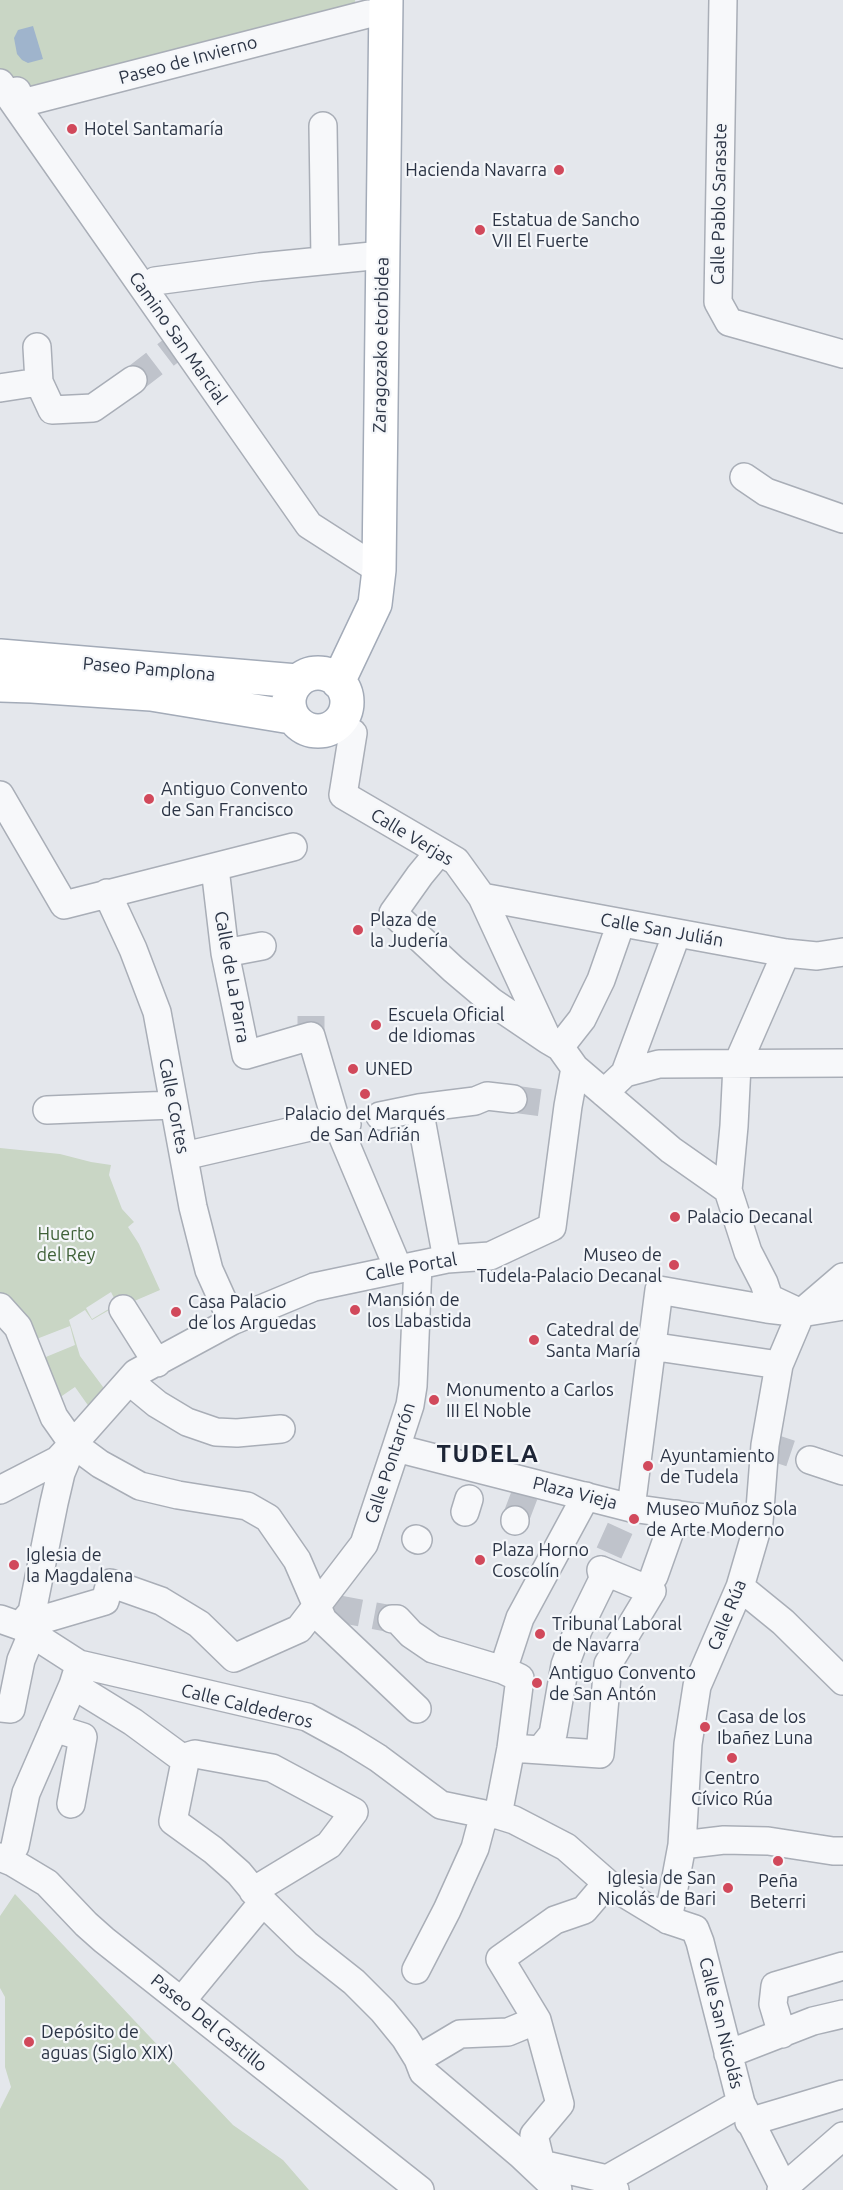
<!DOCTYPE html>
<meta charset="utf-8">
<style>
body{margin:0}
canvas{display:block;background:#e4e7ec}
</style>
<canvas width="843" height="2190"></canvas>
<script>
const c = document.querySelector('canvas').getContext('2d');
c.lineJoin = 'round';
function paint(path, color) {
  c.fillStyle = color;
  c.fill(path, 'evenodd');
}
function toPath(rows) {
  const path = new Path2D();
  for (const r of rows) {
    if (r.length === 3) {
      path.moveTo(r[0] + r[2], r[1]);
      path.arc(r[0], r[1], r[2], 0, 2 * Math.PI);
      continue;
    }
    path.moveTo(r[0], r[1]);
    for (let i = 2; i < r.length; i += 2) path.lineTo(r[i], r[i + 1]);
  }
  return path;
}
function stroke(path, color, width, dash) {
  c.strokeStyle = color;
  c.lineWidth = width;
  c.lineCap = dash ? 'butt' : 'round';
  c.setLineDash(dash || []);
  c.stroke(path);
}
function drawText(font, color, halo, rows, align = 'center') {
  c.font = font + ' Ubuntu,sans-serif';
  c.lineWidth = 4.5;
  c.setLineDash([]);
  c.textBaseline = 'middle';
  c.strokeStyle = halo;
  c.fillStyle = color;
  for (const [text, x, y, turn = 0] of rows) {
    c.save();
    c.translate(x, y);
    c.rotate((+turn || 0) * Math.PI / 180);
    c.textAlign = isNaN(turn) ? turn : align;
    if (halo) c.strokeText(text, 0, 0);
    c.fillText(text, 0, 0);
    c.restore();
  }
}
const green = toPath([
 [0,0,355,0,356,6,15,108,0,71],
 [0,1148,60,1154,91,1162,111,1165,109,1175,122,1209,134,1222,128,1227,139,1244,160,1290,125,1305,123,1302,92,1320,85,1310,69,1320,80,1356,109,1395,92,1411,75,1387,56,1400,0,1295],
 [111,1292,117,1304,92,1319,86,1308],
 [70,1326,75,1345,41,1359,34,1340],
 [15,1894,233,2125,283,2160,309,2190,0,2190,0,2109,11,2087,5,2067,5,1997,0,1988,0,1916]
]);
const water = toPath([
 [33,26,43,59,28,63,22,60,17,54,14,38,18,30]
]);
const minorTunnel = toPath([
 [133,380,172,350],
 [311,1016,311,1036],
 [513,1099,550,1104],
 [765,1445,810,1460],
 [515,1520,528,1486],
 [609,1553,628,1511],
 [334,1608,392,1619]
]);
const minor = toPath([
 [723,0,718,302,729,322,843,354],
 [0,83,309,525,379,570],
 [17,91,22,103,368,14],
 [323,126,325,260],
 [155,281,260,267,382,255],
 [37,347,39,382],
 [0,388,39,382,52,410,93,408,133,380],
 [744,477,766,492,843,519],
 [337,725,353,733,343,795,456,861,482,897,548,1040,560,1047,575,1068,671,1150,728,1190,748,1252,764,1283,769,1298,801,1313],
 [0,795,64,905,293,847],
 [439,852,420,875,393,913,453,969,492,1002,548,1040],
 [215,868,225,953,246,1055,311,1036,336,1121,398,1268],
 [107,893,133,949,157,1012,193,1207,209,1270,232,1321],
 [482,897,786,953,817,956,843,952],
 [225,953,262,946],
 [560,1047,582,1019,601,980,621,923],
 [625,1073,677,933],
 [604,1093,625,1073,659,1064,843,1063],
 [419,1108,447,1259],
 [47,1110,173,1105],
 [380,1116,419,1108,475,1101,487,1096,513,1099],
 [184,1156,336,1121,347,1124],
 [728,1190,734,1126,737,1065,786,953],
 [0,1307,18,1327,54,1417,73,1444,100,1464,140,1486,178,1495,247,1506,268,1518,297,1560,323,1620,417,1709],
 [123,1309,157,1363],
 [650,1346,779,1365],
 [129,1381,157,1404,187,1422,216,1432,237,1433,281,1429],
 [396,1448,631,1508,695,1517,759,1522],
 [810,1460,843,1471],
 [0,1490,58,1460,72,1445],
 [631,1508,659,1290,767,1309,801,1313,843,1306],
 [465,1512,469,1499],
 [515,1521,515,1520],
 [416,1539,418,1540],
 [654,1576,676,1514],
 [740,1587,783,1622,843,1681],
 [0,1619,20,1626,79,1664,307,1717,349,1740,378,1758,441,1805,484,1814,498,1815,514,1820,566,1847,607,1883,668,1920,695,1929,700,1942,741,2103,785,2190],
 [392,1619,397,1619,411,1634,433,1649,503,1670],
 [20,1626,32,1612,54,1503,61,1473,73,1444,136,1373,232,1321,314,1287,447,1259,490,1256,552,1227,568,1106,575,1068],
 [20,1626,105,1601,110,1583,161,1601,199,1624,234,1658,299,1629,364,1544,396,1448,410,1405,413,1386,418,1265],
 [73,1685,133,1722,182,1758,195,1754,272,1768,354,1812,329,1845,253,1891],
 [1,1708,11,1709,21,1660,32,1634],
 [54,1728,83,1737,71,1804],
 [511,1748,600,1754,608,1664,652,1591,601,1570],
 [541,1749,553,1734,565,1665,578,1630,603,1579,601,1570],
 [186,1757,173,1821,213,1850,239,1873,263,1902,306,1944,354,1982,383,2011,405,2038,418,2059,423,2072,521,2155,558,2190],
 [498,1815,511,1748,520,1678,503,1670,520,1618,586,1496],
 [682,1845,724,1840,768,1841,833,1851,843,1851],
 [15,1846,26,1793,73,1685,78,1669],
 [0,1857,12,1862,47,1883,86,1924,104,1940,420,2190],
 [607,1883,584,1910,555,1920,500,1959,537,2020,560,2104,534,2135,541,2164,607,2179,615,2190],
 [668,1920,682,1845,688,1744,697,1686,740,1587,759,1522,765,1445,779,1365,801,1313,843,1277],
 [416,1970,447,1910,475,1848,484,1814],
 [188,1993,263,1902],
 [782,2034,773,2004,775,1986,843,1966],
 [728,2054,813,2021,843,2014],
 [418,2059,460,2034,508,2032,537,2020],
 [749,2122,843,2094],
 [607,2179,741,2103],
 [781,2190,843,2136]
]);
const major = toPath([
 [0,656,297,681],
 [318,702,29],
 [338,682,375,604,379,570,386,0],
 [0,685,32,686,151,694,291,717]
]);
const markers = [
 [72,129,6,"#d1495b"],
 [559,170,6,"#d1495b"],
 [480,230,6,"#d1495b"],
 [149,799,6,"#d1495b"],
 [358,930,6,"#d1495b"],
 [376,1025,6,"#d1495b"],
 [353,1069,6,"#d1495b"],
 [365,1094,6,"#d1495b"],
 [675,1217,6,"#d1495b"],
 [674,1265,6,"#d1495b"],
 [355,1310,6,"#d1495b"],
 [176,1312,6,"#d1495b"],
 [534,1340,6,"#d1495b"],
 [434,1400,6,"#d1495b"],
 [648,1466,6,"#d1495b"],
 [634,1519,6,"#d1495b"],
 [480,1560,6,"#d1495b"],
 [14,1565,6,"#d1495b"],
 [540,1634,6,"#d1495b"],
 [537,1683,6,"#d1495b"],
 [705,1727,6,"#d1495b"],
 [732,1758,6,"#d1495b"],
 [778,1861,6,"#d1495b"],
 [728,1888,6,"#d1495b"],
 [29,2042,6,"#d1495b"]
];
const streetNames = [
 ["Paseo de Invierno",188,60,-15],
 ["Calle Pablo Sarasate",719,204,-89],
 ["Camino San Marcial",178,338,55],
 ["Zaragozako etorbidea",381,345,-89],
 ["Paseo Pamplona",149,669,5],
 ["Calle Verjas",412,837,31],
 ["Calle San Julián",662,930,10],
 ["Calle de La Parra",232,977,80],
 ["Calle Cortes",174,1106,79],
 ["Calle Portal",411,1267,-10],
 ["Calle Pontarrón",390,1463,-72],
 ["Plaza Vieja",575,1493,14],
 ["Calle Rúa",727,1615,-68],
 ["Calle Caldederos",247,1706,14],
 ["Paseo Del Castillo",209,2023,39],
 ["Calle San Nicolás",721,2023,76]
];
const poiNames = [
 ["Hotel Santamaría",84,129],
 ["Hacienda Navarra",547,170,"right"],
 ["Estatua de Sancho",492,220],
 ["VII El Fuerte",492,241],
 ["Antiguo Convento",161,789],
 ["de San Francisco",161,810],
 ["Plaza de",370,920],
 ["la Judería",370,941],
 ["Escuela Oficial",388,1015],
 ["de Idiomas",388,1036],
 ["UNED",365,1069],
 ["Palacio del Marqués",365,1114,"center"],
 ["de San Adrián",365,1135,"center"],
 ["Palacio Decanal",687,1217],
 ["Museo de",662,1255,"right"],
 ["Tudela-Palacio Decanal",662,1276,"right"],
 ["Mansión de",367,1300],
 ["los Labastida",367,1321],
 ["Casa Palacio",188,1302],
 ["de los Arguedas",188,1323],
 ["Catedral de",546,1330],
 ["Santa María",546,1351],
 ["Monumento a Carlos",446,1390],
 ["III El Noble",446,1411],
 ["Ayuntamiento",660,1456],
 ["de Tudela",660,1477],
 ["Museo Muñoz Sola",646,1509],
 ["de Arte Moderno",646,1530],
 ["Plaza Horno",492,1550],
 ["Coscolín",492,1571],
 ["Iglesia de",26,1555],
 ["la Magdalena",26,1576],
 ["Tribunal Laboral",552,1624],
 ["de Navarra",552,1645],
 ["Antiguo Convento",549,1673],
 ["de San Antón",549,1694],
 ["Casa de los",717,1717],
 ["Ibañez Luna",717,1738],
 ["Centro",732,1778,"center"],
 ["Cívico Rúa",732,1799,"center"],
 ["Iglesia de San",716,1878,"right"],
 ["Nicolás de Bari",716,1899,"right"],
 ["Peña",778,1881,"center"],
 ["Beterri",778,1902,"center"],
 ["Depósito de",41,2032],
 ["aguas (Siglo XIX)",41,2053]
];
const parkNames = [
 ["Huerto",66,1234],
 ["del Rey",66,1255]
];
const districtNames = [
 ["TUDELA",488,1454]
];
paint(green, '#c9d6c5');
paint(water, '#9fb4cc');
stroke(minorTunnel, '#bfc3cb', 27, [27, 14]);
stroke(minor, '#a9aeb7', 30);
stroke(major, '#a3abb8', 36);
stroke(minor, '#f7f8fa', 27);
stroke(major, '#fff', 33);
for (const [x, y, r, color] of markers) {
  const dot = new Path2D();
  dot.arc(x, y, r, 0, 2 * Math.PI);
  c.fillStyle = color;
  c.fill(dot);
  stroke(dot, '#f4f6f9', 2);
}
drawText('18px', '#2b3445', '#f4f6f9', streetNames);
drawText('18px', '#2b3445', '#f4f6f9', poiNames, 'left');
drawText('18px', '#3f6138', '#f4f6f9', parkNames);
c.letterSpacing = '1.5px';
drawText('bold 24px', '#1d2536', '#f4f6f9', districtNames);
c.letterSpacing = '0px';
</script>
